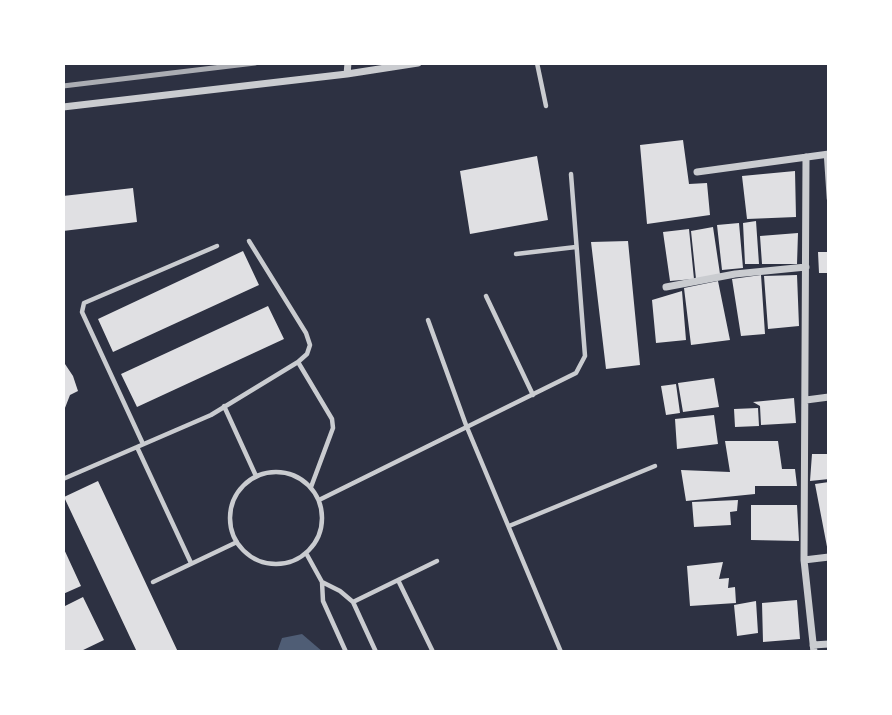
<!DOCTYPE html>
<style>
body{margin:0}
#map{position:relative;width:892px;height:715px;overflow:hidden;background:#2d3142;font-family:Inter,sans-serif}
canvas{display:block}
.frame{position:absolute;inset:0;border:65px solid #fff;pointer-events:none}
</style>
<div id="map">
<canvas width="892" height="715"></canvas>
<div class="frame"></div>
</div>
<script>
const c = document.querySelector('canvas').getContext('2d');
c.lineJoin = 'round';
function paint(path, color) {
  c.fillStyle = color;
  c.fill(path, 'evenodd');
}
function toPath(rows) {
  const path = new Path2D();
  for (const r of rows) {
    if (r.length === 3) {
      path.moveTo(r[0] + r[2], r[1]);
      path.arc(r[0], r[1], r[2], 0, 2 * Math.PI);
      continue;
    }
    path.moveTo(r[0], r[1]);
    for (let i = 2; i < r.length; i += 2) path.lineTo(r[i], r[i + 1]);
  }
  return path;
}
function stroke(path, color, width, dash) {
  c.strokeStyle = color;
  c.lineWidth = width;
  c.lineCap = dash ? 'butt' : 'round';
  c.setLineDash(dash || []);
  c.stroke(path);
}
const water = toPath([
 [302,634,323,652,277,652,282,638]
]);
const building = toPath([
 [683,140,689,184,707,183,710,215,647,224,640,145],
 [537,156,548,220,470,234,460,171],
 [795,171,796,217,747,219,742,176],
 [133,188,137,222,63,231,63,196],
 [756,221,759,264,745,264,743,223],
 [739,223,743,268,722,270,717,225],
 [713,227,720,274,696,279,691,231],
 [689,229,694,279,670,281,663,232],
 [798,233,797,264,762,264,760,236],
 [628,241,640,365,606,369,591,242],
 [243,251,259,285,113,352,98,319],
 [818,252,829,252,829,273,819,273],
 [761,275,765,334,741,336,732,279],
 [797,275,799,326,768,329,764,276],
 [718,281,730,340,691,345,684,288],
 [682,291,686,340,656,343,652,300],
 [268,306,284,339,137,407,121,374],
 [63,361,73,376,78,391,70,395,63,413],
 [714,378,719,407,683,412,678,383],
 [676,384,680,413,666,415,661,386],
 [794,398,796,423,761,425,760,406,753,402],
 [758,408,759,426,735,427,734,409],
 [714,415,718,444,677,449,675,419],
 [725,441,778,441,782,469,795,469,797,486,755,486,755,494,686,501,681,470,730,472],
 [812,454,829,454,829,479,810,481],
 [98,481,178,652,137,652,64,497],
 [829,482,829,552,828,552,815,484],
 [738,500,737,511,730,512,731,525,694,527,692,502],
 [751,505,797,505,799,541,751,540],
 [63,547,81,586,63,594],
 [723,562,719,579,729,578,728,588,735,587,736,603,690,606,687,566],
 [83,597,104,640,79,652,63,652,63,607],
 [797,600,800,639,763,642,762,603],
 [756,601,758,633,737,636,734,605]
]);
const service = toPath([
 [537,63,546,106],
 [826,154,829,199],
 [516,254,576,247],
 [486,296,533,395],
 [428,320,466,425,561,652],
 [298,362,332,419,333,428,311,487],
 [224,406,256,476],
 [143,444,82,312,84,303,217,246],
 [137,447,191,563],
 [276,518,46],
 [63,479,211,415,298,362,307,354,310,345,306,333,249,241],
 [319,500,576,373,585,356,571,174],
 [509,526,655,466],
 [306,553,322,582,323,601,346,652],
 [398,580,433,652],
 [153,582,237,542],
 [322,582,340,591,353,602,376,652],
 [353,602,437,561]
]);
const minor = toPath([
 [347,74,348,63],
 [63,107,347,74,418,63],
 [806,157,804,560,814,652],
 [697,172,829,154],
 [666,287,735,274,806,267],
 [806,400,829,397],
 [804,560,829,557],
 [813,645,829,644]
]);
const rail = toPath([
 [63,86,255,63]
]);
paint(water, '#4f5d75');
paint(building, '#e0e0e3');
stroke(service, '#caccd0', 4.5);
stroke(minor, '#caccd0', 7);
stroke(rail, '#abadb3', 5);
</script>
